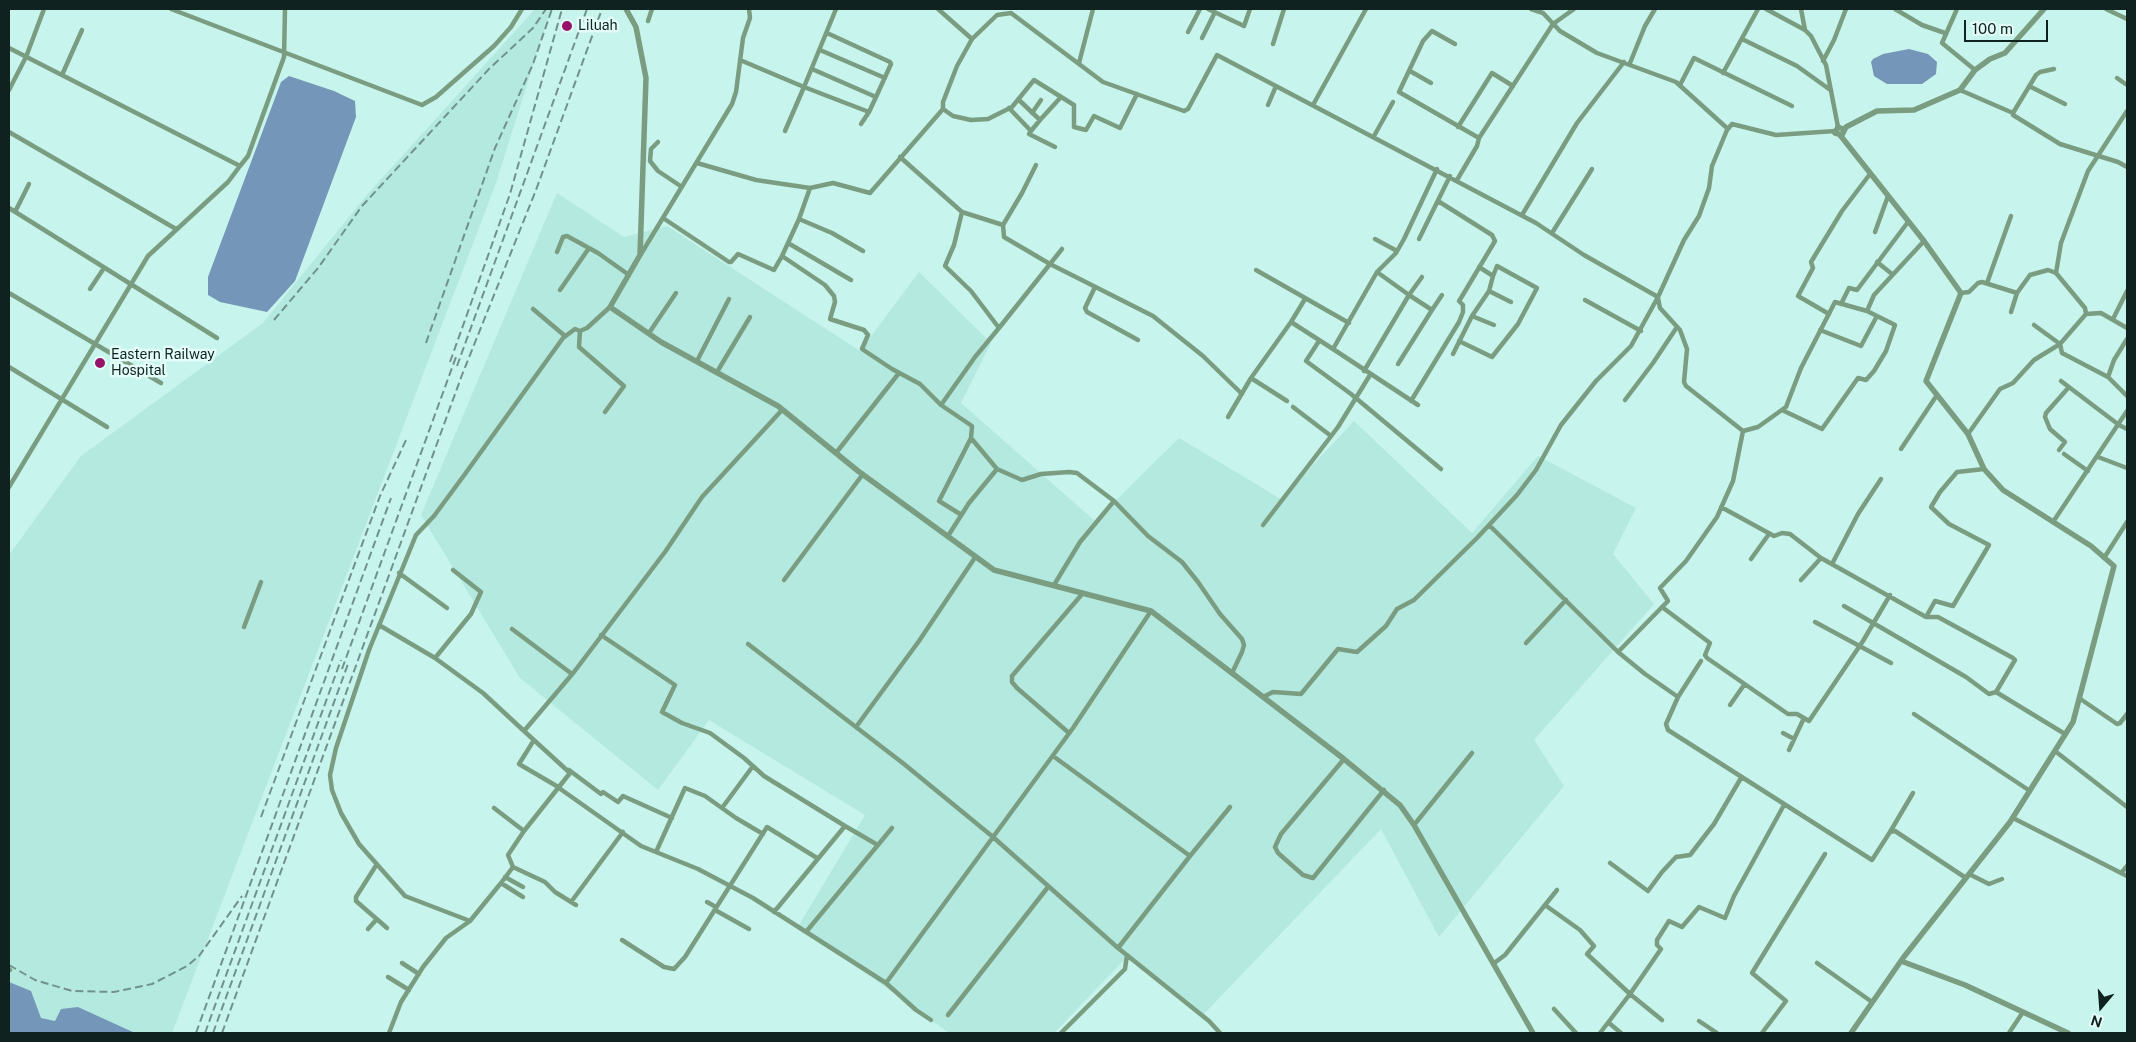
<!DOCTYPE html>
<style>
body{margin:0}
#map{position:relative;width:2136px;height:1042px;overflow:hidden;background:#c7f4ec;font-family:"Public Sans",sans-serif}
canvas{display:block}
.frame{position:absolute;inset:0;border:10px solid #10221f;pointer-events:none}
.north{position:absolute;left:2076px;top:982px;width:50px;height:50px;-webkit-text-stroke:4px #e3fdf8;paint-order:stroke;rotate:198deg;font-size:14px;font-weight:700;line-height:20px;text-align:center;color:#10221f}
.north::after{content:'';display:block;margin:auto;width:18px;height:22px;background:#10221f;clip-path:polygon(50% 0,100% 100%,50% 72%,0 100%)}
.scale{position:absolute;left:1964px;top:20px;width:84px;height:22px;box-sizing:border-box;border:2px solid #10221f;border-top:0;padding-left:6px;font-size:15px;line-height:18px;white-space:nowrap;color:#10221f;-webkit-text-stroke:4px #e3fdf8;paint-order:stroke}
</style>
<div id="map">
<canvas width="2136" height="1042"></canvas>
<div class="frame"></div>
<div class="north">N</div>
<div class="scale">100 m</div>
</div>
<script>
const c = document.querySelector('canvas').getContext('2d');
c.lineJoin = 'round';
function paint(path, color) {
  c.fillStyle = color;
  c.fill(path, 'evenodd');
}
function toPath(rows) {
  const path = new Path2D();
  for (const r of rows) {
    path.moveTo(r[0], r[1]);
    for (let i = 2; i < r.length; i += 2) path.lineTo(r[i], r[i + 1]);
  }
  return path;
}
function stroke(path, color, width, dash) {
  c.strokeStyle = color;
  c.lineWidth = width;
  c.lineCap = dash ? 'butt' : 'round';
  c.setLineDash(dash || []);
  c.stroke(path);
}
function drawText(font, color, halo, rows, align = 'center') {
  c.font = font + ' "Public Sans",sans-serif';
  c.lineWidth = 5;
  c.setLineDash([]);
  c.textBaseline = 'middle';
  c.strokeStyle = halo;
  c.fillStyle = color;
  for (const [text, x, y, turn = 0] of rows) {
    c.save();
    c.translate(x, y);
    c.rotate((+turn || 0) * Math.PI / 180);
    c.textAlign = isNaN(turn) ? turn : align;
    if (halo) c.strokeText(text, 0, 0);
    c.fillText(text, 0, 0);
    c.restore();
  }
}
const built = toPath([
 [535,9,551,9,496,183,172,1033,9,1033,9,555,81,456,263,323,366,196],
 [557,193,624,237,667,226,860,351,919,272,991,343,961,403,1095,521,1179,438,1281,499,1354,421,1472,533,1538,456,1636,508,1613,554,1654,604,1534,740,1564,786,1439,937,1381,829,1201,1017,1128,956,1054,1033,949,1033,799,925,865,815,709,720,658,790,520,678,421,515]
]);
const water = toPath([
 [1909,49,1928,54,1937,62,1936,74,1922,84,1887,84,1874,76,1871,62,1873,59,1883,54],
 [289,76,334,91,355,101,356,117,295,281,267,312,220,302,208,295,208,277,281,82],
 [9,982,31,991,41,1018,55,1021,61,1009,78,1007,135,1033,9,1033]
]);
const minor = toPath([
 [171,9,422,105,436,97,494,46,511,27,522,9],
 [938,9,972,39,997,15,1011,13,1103,82,1184,111,1188,109,1217,55,1536,223,1584,255,1658,297,1684,240,1699,216,1709,188,1712,166,1727,130,1732,124,1776,135,1835,131],
 [1208,9,1244,26,1250,9],
 [1531,9,1543,13,1560,31,1597,53,1676,82,1728,129],
 [1766,9,1805,30],
 [1801,9,1805,30,1811,36,1826,65,1838,127],
 [1895,9,1922,25,1945,33],
 [1957,9,1942,43,1975,70],
 [2106,9,2127,19],
 [648,21,652,9],
 [1188,32,1200,9],
 [1202,38,1215,12],
 [972,39,957,66,943,102,943,109,953,116,971,120,988,119,1012,107,1034,80,1074,105,1074,127,1086,130,1094,116,1120,128,1137,94],
 [1742,39,1797,66,1829,89],
 [1273,44,1284,9],
 [1455,44,1432,31,1423,41,1399,92,1479,138],
 [9,48,240,166,248,156,284,57,285,9],
 [820,50,885,78],
 [740,60,804,87,836,9],
 [1823,61,1834,40,1846,9],
 [1079,63,1093,9],
 [1630,63,1645,26,1655,9],
 [812,69,876,97,891,64,890,62,827,33],
 [1410,71,1431,83],
 [1723,73,1758,9],
 [62,75,82,30],
 [2117,78,2127,85],
 [1680,85,1694,58,1792,106],
 [2031,87,2065,104],
 [9,90,26,57,44,9],
 [1960,90,2013,113,2013,115,2060,144,2118,162,2127,167],
 [1019,100,1040,120,1061,97],
 [1268,105,1276,86],
 [1313,105,1366,9],
 [1009,108,1031,131,1040,120],
 [2127,111,2088,171,2061,243,2056,273,2085,308,2086,314,2060,344,2062,353,2108,377,2127,396],
 [869,112,876,97],
 [1032,113,1041,100],
 [2013,113,2036,75,2040,72,2054,69],
 [1458,127,1492,73,1513,86],
 [785,131,804,87,869,112,861,124],
 [1031,131,1029,134,1055,147],
 [9,132,176,229],
 [1374,136,1393,102],
 [658,142,651,149,650,161,658,171,682,187],
 [900,157,962,212,954,245,945,266,971,291,999,328,975,357,941,405],
 [697,163,756,180,810,188,833,183,870,193,943,109],
 [1036,165,1022,193,1003,225,1004,237,1050,264,1153,316,1203,356,1242,394],
 [1457,180,1477,146,1479,138,1553,24,1574,9],
 [810,188,799,219,782,256,825,285,834,296,835,302,830,319,864,330,868,335,862,349,892,369,920,384,941,405,972,426,971,438,997,469,969,503,948,536],
 [9,208,217,338],
 [15,212,29,184],
 [962,212,1003,225],
 [1522,215,1577,123,1624,62],
 [663,218,729,262,731,262,738,254,774,270,782,256],
 [799,219,832,233,863,251],
 [1875,232,1888,196],
 [1552,233,1592,169],
 [1375,239,1397,251],
 [1419,239,1450,176],
 [788,243,851,280],
 [557,252,563,237,567,236,598,253,629,275],
 [641,254,732,104,736,92,743,38,750,18,749,9],
 [1877,262,1892,274],
 [1256,270,1349,323],
 [1987,283,2011,216],
 [1095,287,1085,308,1087,312,1138,340],
 [90,289,104,268],
 [560,290,589,248],
 [1489,291,1511,302],
 [9,293,161,383],
 [1961,293,1969,292,1978,283,1982,282,2017,293,2030,275,2048,270,2056,273],
 [1658,298,1660,308,1680,330,1687,349,1684,382,1686,386,1743,431],
 [1585,300,1641,331],
 [1841,304,1849,288,1857,290,1908,222],
 [533,309,565,336],
 [1432,310,1442,295],
 [1867,311,1874,295,1924,241],
 [2011,312,2017,293],
 [1829,314,1798,296,1813,268,1811,262,1842,211,1870,174],
 [2086,314,2101,313,2127,328],
 [1472,316,1494,325],
 [2113,319,2127,291],
 [1291,322,1305,299],
 [999,328,1062,249],
 [1820,330,1861,346,1877,316],
 [580,331,579,347,624,386,605,412],
 [649,333,676,293],
 [1319,341,1306,361,1351,394,1441,469],
 [1459,341,1492,357,1518,324,1537,288,1497,266,1493,276],
 [1453,354,1472,316,1489,291,1493,276,1479,267],
 [697,361,729,299],
 [1398,364,1432,310,1409,295,1422,277],
 [9,367,107,427],
 [1364,371,1409,295,1377,272],
 [717,372,750,317],
 [2108,377,2114,360,2127,339],
 [1251,378,1287,401],
 [2061,381,2119,425,2127,429],
 [1625,400,1653,363,1677,327],
 [1411,401,1459,322,1463,312,1463,305,1459,301,1461,298,1495,241,1492,235,1438,201],
 [1418,405,1333,349,1377,272,1396,253,1404,239,1437,169],
 [1293,407,1331,436],
 [1228,417,1251,378,1291,322,1333,349],
 [1743,431,1758,427,1786,407,1801,368,1835,302,1867,311,1895,325,1886,351,1874,371,1866,380,1858,378,1822,429,1782,410],
 [1968,434,2000,389,2013,383,2034,360,2060,344,2034,325],
 [1901,449,1937,395],
 [2059,450,2065,442,2050,429,2045,417,2046,413,2069,387],
 [836,453,899,373],
 [2064,454,2088,471],
 [2098,457,2127,468],
 [997,469,1022,480,1041,474,1069,472,1077,473,1114,501,1148,536,1182,562,1198,582,1220,614,1242,639,1244,645,1242,652,1232,673],
 [9,487,148,256,228,182,240,166],
 [1721,507,1774,536,1782,533,1790,534,1821,558,1926,617,1938,617,2013,658,2015,660,1996,692,2065,734],
 [960,514,939,501,971,438],
 [2053,522,2127,411],
 [1263,525,1338,427,1370,375],
 [1489,525,1618,652,1645,674,1678,697,1666,724,1668,730,1872,860,1890,832,1895,831,1966,878],
 [2104,558,2127,522],
 [1751,559,1769,534],
 [1832,564,1858,514,1881,479],
 [399,573,447,608],
 [784,580,863,474],
 [1801,580,1821,558],
 [1054,585,1080,542,1114,501],
 [1844,606,1966,677,1989,694,1996,692],
 [1662,607,1710,643,1705,655,1707,658,1788,714,1797,714,1809,721,1863,641,1890,595],
 [1926,617,1935,601,1953,606,1989,545,1949,524,1931,507,1940,492,1957,472,1984,469],
 [1815,622,1891,663],
 [379,625,435,658,483,693,524,731],
 [244,627,261,582],
 [512,629,572,674],
 [601,635,675,685,662,712,682,723,710,733,744,758,764,776,845,826,774,912],
 [1526,643,1566,600],
 [748,644,904,764,993,837,1118,948,1190,856,1053,756],
 [1618,652,1668,601,1660,588,1686,561,1717,517,1733,481,1743,431],
 [435,658,471,614,481,592,453,570],
 [1263,697,1273,692,1301,694,1338,649,1357,652,1386,626,1397,609,1414,600,1477,538,1517,495,1536,470,1561,425,1596,381,1631,346,1658,297],
 [1678,697,1701,661],
 [2079,698,2117,724,2120,723,2127,714],
 [1730,705,1744,685],
 [1914,714,2030,791],
 [856,727,919,641,976,556],
 [1069,733,1017,688,1012,682,1012,676,1083,593],
 [1783,733,1794,739],
 [534,740,519,764,560,788],
 [1789,750,1804,718],
 [2055,751,2127,807],
 [1344,759,1281,834,1275,847,1278,853,1303,875,1313,878,1384,790],
 [569,770,601,794,603,792,618,802,623,796,672,818],
 [559,788,641,846,698,869,753,898,886,983,1073,728,1151,611],
 [494,808,524,831],
 [722,808,753,766],
 [2013,818,2127,876],
 [1414,825,1472,753],
 [845,826,876,844],
 [1890,832,1913,793],
 [656,852,685,788,705,796,736,818,763,834],
 [1190,856,1230,807],
 [1610,863,1648,891,1662,872,1676,857,1690,855,1714,824,1741,778],
 [377,864,356,897,356,901,387,928],
 [513,867,545,882,555,892,576,905],
 [2122,872,2127,866],
 [1969,874,1989,884,2002,879],
 [505,877,523,887],
 [501,883,523,897],
 [571,902,623,832],
 [707,902,716,907],
 [1545,905,1580,930,1594,946,1587,954,1630,994,1600,1033],
 [715,910,749,929],
 [470,921,405,896,359,844,341,813,332,790,330,775,336,748,369,650,416,535,434,516,465,474,563,338,575,329,580,331,587,328,610,307],
 [368,929,376,920],
 [806,932,892,828],
 [622,940,664,967,674,969,685,957,767,827,817,858],
 [1118,948,1209,1021,1220,1033],
 [402,963,419,974],
 [1817,963,1872,1002],
 [1493,964,1505,955,1557,890],
 [9,969,10,970],
 [388,977,409,990],
 [886,983,916,1010,931,1020],
 [1554,1009,1576,1033],
 [948,1015,1048,887],
 [1662,1020,1630,994,1661,949,1657,945,1657,940,1669,921,1682,927,1699,907,1725,918,1734,896,1784,805],
 [1699,1021,1717,1033],
 [1609,1023,1621,1033],
 [389,1033,401,1002,423,967,446,938,470,921,501,883,513,867,508,855,524,831,570,773,524,731,574,672,665,552,702,497,782,410],
 [1061,1033,1125,969,1127,955],
 [1762,1033,1786,1001,1752,973,1825,854],
 [2009,1033,2023,1012]
]);
const tertiary = toPath([
 [626,9,636,27,646,78,640,255,610,307,661,342,778,406,858,471,994,570,1151,611,1344,759,1400,805,1414,825,1533,1033],
 [1843,129,1838,127,1835,133,1842,135,1846,127,1877,111,1914,110,1960,90,1975,70,1990,59,2005,53,2044,9],
 [1840,135,1924,241,1961,293,1926,381,1968,434,1984,469,2003,490,2091,546,2114,566,2073,722,2010,822,1903,958,1851,1033],
 [1901,961,1965,985,2068,1033]
]);
const rail = toPath([
 [274,320,318,268,362,206,489,69,533,28,546,9],
 [426,343,495,148,533,64,552,9],
 [450,362,510,194,562,9],
 [457,366,587,9],
 [342,669,456,357],
 [261,817,380,496,406,440],
 [9,965,35,980,72,991,114,992,152,984,187,966,199,956,242,896],
 [196,1033,391,498],
 [205,1033,341,660],
 [213,1033,348,664],
 [222,1033,462,375,536,190,602,9]
]);
const markers = [
 [567,26,6,"#971269"],
 [100,363,6,"#971269"]
];
const poiNames = [
 ["Liluah",578,26],
 ["Eastern Railway",111,355],
 ["Hospital",111,371]
];
paint(built, '#b4e9e0');
paint(water, '#7396b9');
stroke(minor, '#7a9d81', 4.5);
stroke(tertiary, '#7a9d81', 5.5);
stroke(rail, '#71928c', 2, [8, 4]);
for (const [x, y, r, color] of markers) {
  const dot = new Path2D();
  dot.arc(x, y, r, 0, 2 * Math.PI);
  c.fillStyle = color;
  c.fill(dot);
  stroke(dot, '#e3fdf8', 2);
}
drawText('14px', '#10221f', '#e3fdf8', poiNames, 'left');
</script>
